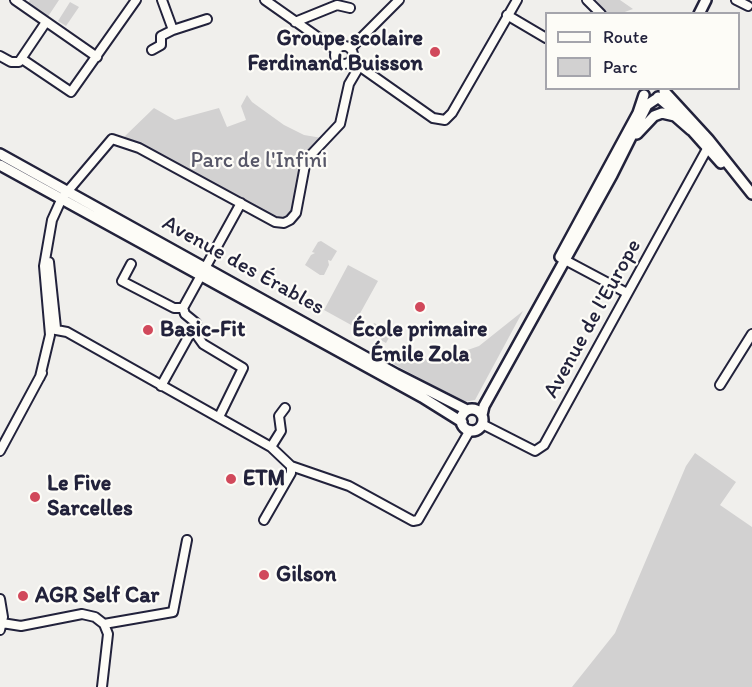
<!DOCTYPE html>
<meta charset="utf-8">
<style>
body{margin:0}
#map{position:relative;width:752px;height:687px;overflow:hidden;background:#f0efec;font-family:Itim,sans-serif}
canvas{display:block}
.legend{position:absolute;left:545px;top:12px;width:195px;height:78px;box-sizing:border-box;background:#fdfcf7;border:2px solid #a5a5ac;margin:0;padding:8px 10px;list-style:none;font-size:18px;color:#22223b}
.legend li{display:flex;align-items:center;gap:12px;height:30px}
.legend b{width:30px;border:2px solid #a5a5ac}
</style>
<div id="map">
<canvas width="752" height="687"></canvas>
<ul class="legend">
<li><b style="height:8px;background:#fdfcf7"></b>Route</li>
<li><b style="height:16px;background:#d2d1d1"></b>Parc</li>
</ul>
</div>
<script>
const c = document.querySelector('canvas').getContext('2d');
c.lineJoin = 'round';
function paint(path, color) {
  c.fillStyle = color;
  c.fill(path, 'evenodd');
}
function toPath(rows) {
  const path = new Path2D();
  for (const r of rows) {
    if (r.length === 3) {
      path.moveTo(r[0] + r[2], r[1]);
      path.arc(r[0], r[1], r[2], 0, 2 * Math.PI);
      continue;
    }
    path.moveTo(r[0], r[1]);
    for (let i = 2; i < r.length; i += 2) path.lineTo(r[i], r[i + 1]);
  }
  return path;
}
function stroke(path, color, width, dash) {
  c.strokeStyle = color;
  c.lineWidth = width;
  c.lineCap = dash ? 'butt' : 'round';
  c.setLineDash(dash || []);
  c.stroke(path);
}
function drawText(font, color, halo, rows, align = 'center') {
  c.font = font + ' Itim,sans-serif';
  c.lineWidth = 4.5;
  c.setLineDash([]);
  c.textBaseline = 'middle';
  c.strokeStyle = halo;
  c.fillStyle = color;
  for (const [text, x, y, turn = 0] of rows) {
    c.save();
    c.translate(x, y);
    c.rotate((+turn || 0) * Math.PI / 180);
    c.textAlign = isNaN(turn) ? turn : align;
    if (halo) c.strokeText(text, 0, 0);
    c.fillText(text, 0, 0);
    c.restore();
  }
}
const green = toPath([
 [30,0,59,0,47,18,27,4],
 [596,0,620,0,633,9,622,13,606,13],
 [70,2,79,7,66,26,58,21],
 [247,95,252,102,284,125,304,135,322,138,306,156,296,208,289,220,277,221,124,137,154,108,175,120,219,108,227,127,246,120,241,106],
 [321,241,337,251,331,261,328,260,329,265,324,275,320,275,305,265,311,255,315,253,312,252,318,242],
 [348,265,378,281,353,326,324,310],
 [523,311,475,400,464,402,377,355,414,360,434,359,459,353,479,346],
 [374,323,392,332,386,343,368,333],
 [695,453,736,482,720,505,752,527,752,687,572,687,615,633,686,466]
]);
const minor = toPath([
 [15,0,97,57],
 [162,0,173,30,207,19],
 [265,0,336,50],
 [587,0,601,14],
 [736,0,748,6],
 [507,15,546,38],
 [295,22,337,5,350,8],
 [344,55,9],
 [351,48,399,0],
 [152,50,161,45,161,36,173,30],
 [0,56,11,62,19,62,46,22],
 [22,59,71,92,136,0],
 [352,61,433,118,445,120,452,113,517,0],
 [565,260,627,293],
 [49,262,56,328],
 [131,264,122,281,174,308,183,308,185,314,196,323,161,386],
 [183,308,241,203],
 [196,327,198,337,203,344,243,368,219,417],
 [51,329,67,332,271,447,291,466,291,473,264,520],
 [40,377,50,335,44,266,52,220,62,198,112,139,139,148,275,222,284,223,290,220,296,213,306,160,340,124,349,84,359,67],
 [720,385,752,334],
 [482,424,535,451,544,445,707,149],
 [271,447,281,431,279,416,285,408],
 [0,451,42,373],
 [291,466,349,486,413,521,418,520,470,430],
 [0,599,3,617,0,630],
 [2,623,21,626,82,614,95,617,104,624,108,634,102,687],
 [104,624,173,612,187,540]
]);
const major = toPath([
 [699,14,706,0],
 [664,91,709,140,752,194],
 [658,97,679,115],
 [688,126,721,163],
 [637,134,654,116,662,113,675,116,691,130],
 [0,154,396,374,467,410],
 [0,165,422,397,462,422],
 [560,257,638,113,644,95],
 [472,420,11],
 [482,415,484,406,612,175,647,105,656,99]
]);
const markers = [
 [435,52,6,"#d1495b"],
 [420,307,6,"#d1495b"],
 [148,330,6,"#d1495b"],
 [231,479,6,"#d1495b"],
 [35,497,6,"#d1495b"],
 [264,575,6,"#d1495b"],
 [23,596,6,"#d1495b"]
];
const poiNames = [
 ["Groupe scolaire",423,39,"right"],
 ["Ferdinand Buisson",423,64,"right"],
 ["Basic-Fit",160,330],
 ["École primaire",420,330,"center"],
 ["Émile Zola",420,355,"center"],
 ["ETM",243,479],
 ["Le Five",47,484],
 ["Sarcelles",47,509],
 ["Gilson",276,575],
 ["AGR Self Car",35,596]
];
const parkNames = [
 ["Parc de l'Infini",259,161]
];
const streetNames = [
 ["Avenue des Érables",243,266,29],
 ["Avenue de l'Europe",593,319,-61]
];
paint(green, '#d2d1d1');
stroke(minor, '#22223b', 12);
stroke(major, '#22223b', 14);
stroke(minor, '#fdfcf7', 8);
stroke(major, '#fdfcf7', 9);
for (const [x, y, r, color] of markers) {
  const dot = new Path2D();
  dot.arc(x, y, r, 0, 2 * Math.PI);
  c.fillStyle = color;
  c.fill(dot);
  stroke(dot, '#fdfcf7', 2);
}
drawText('bold 22px', '#22223b', '#fdfcf7', poiNames, 'left');
drawText('22px', '#575768', '#fdfcf7', parkNames);
drawText('22px', '#22223b', '#fdfcf7', streetNames);
</script>
